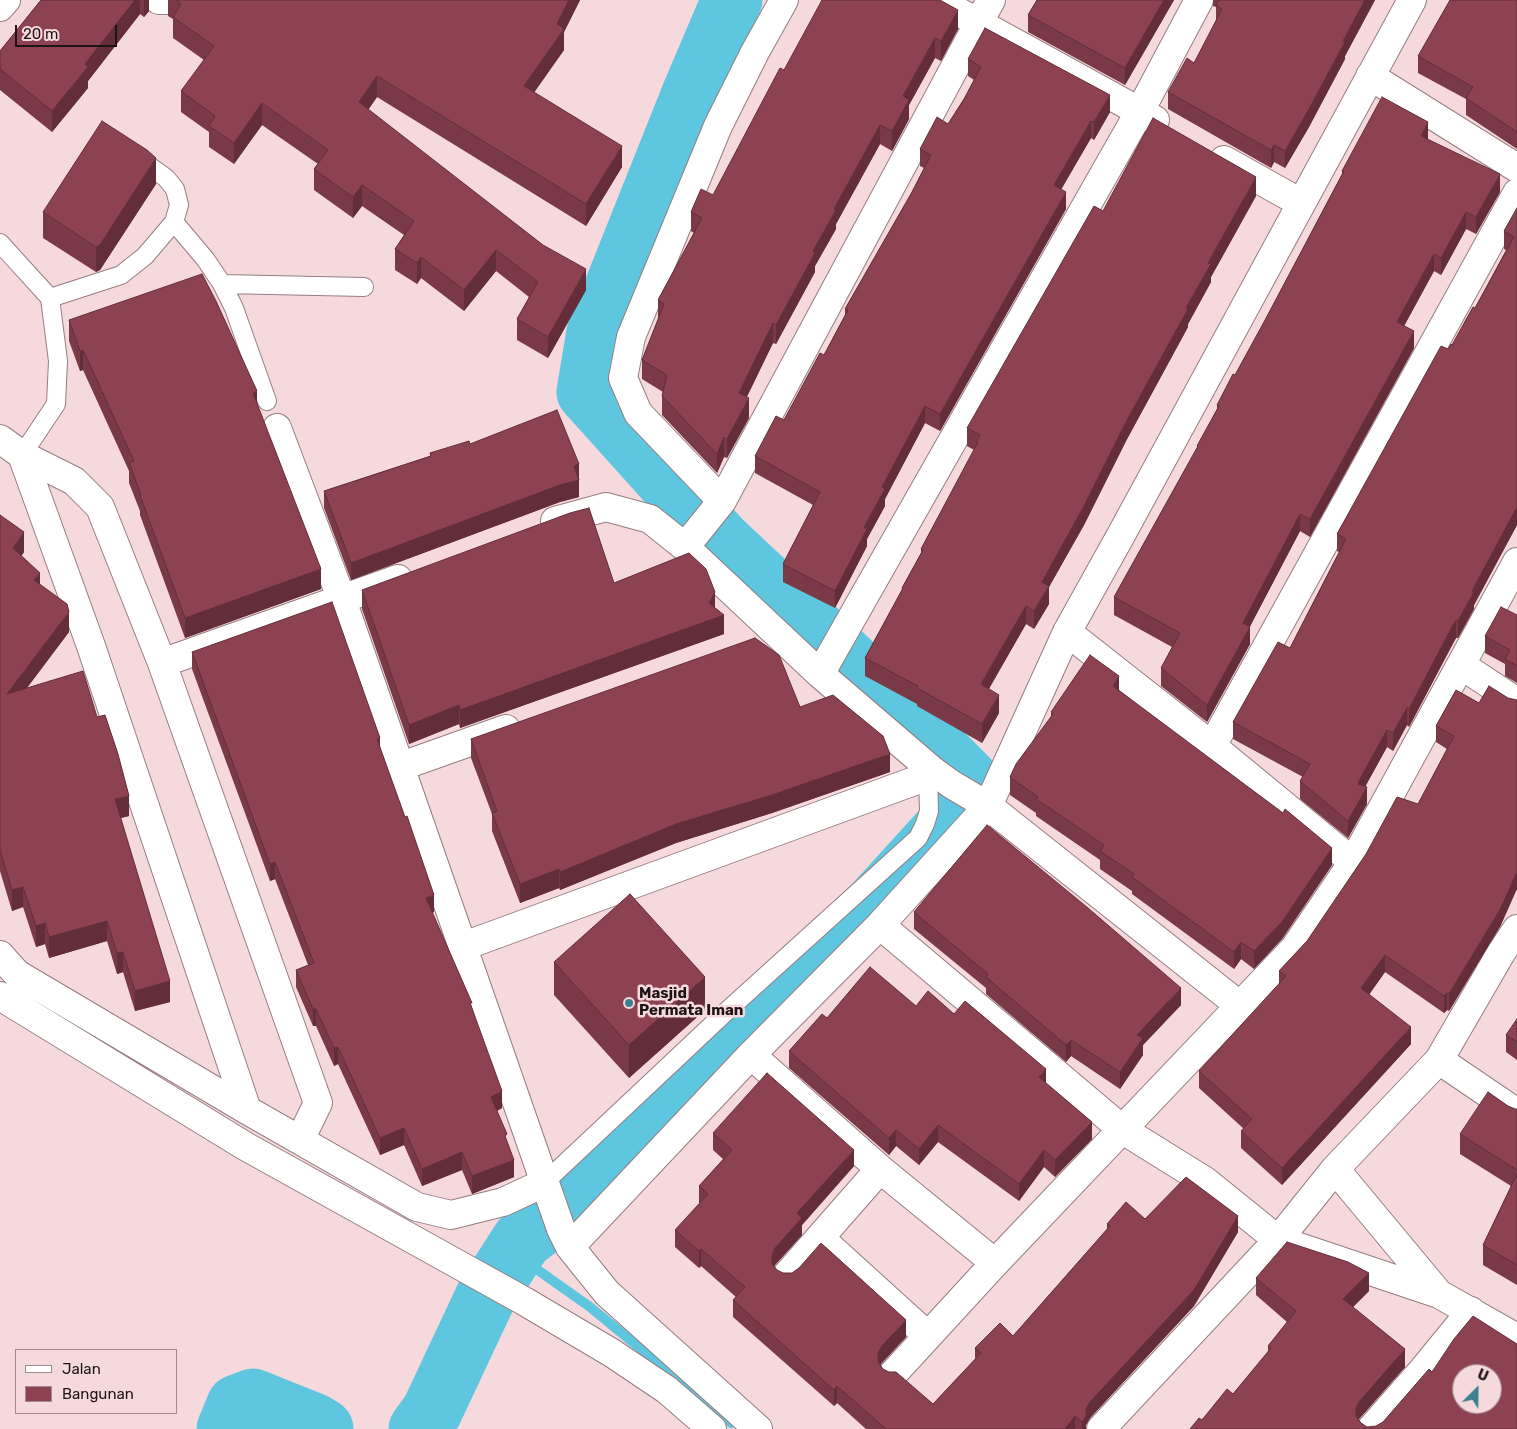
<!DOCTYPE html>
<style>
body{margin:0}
#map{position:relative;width:1517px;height:1429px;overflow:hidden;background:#f5d9dd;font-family:Rubik,sans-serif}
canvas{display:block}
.legend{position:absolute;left:15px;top:1349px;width:162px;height:65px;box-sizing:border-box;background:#f5d9dd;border:1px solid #9f8a8d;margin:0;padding:6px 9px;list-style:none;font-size:15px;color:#1e1416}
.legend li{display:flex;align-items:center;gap:10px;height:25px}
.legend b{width:25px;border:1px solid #9f8a8d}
.north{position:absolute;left:1452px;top:1364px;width:50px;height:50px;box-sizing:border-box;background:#f5d9dd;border:1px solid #9f8a8d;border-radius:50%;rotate:23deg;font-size:14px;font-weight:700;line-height:20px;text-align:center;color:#1e1416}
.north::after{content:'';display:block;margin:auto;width:18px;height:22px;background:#3c7f8f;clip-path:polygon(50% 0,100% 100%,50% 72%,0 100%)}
.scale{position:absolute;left:15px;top:25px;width:102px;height:22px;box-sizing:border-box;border:2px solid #1e1416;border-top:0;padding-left:6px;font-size:15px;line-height:18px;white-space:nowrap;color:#1e1416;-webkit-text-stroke:4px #f5d9dd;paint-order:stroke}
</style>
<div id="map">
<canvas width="1517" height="1429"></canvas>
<ul class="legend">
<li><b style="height:6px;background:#fff"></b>Jalan</li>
<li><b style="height:14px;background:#8d4252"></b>Bangunan</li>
</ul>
<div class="north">U</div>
<div class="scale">20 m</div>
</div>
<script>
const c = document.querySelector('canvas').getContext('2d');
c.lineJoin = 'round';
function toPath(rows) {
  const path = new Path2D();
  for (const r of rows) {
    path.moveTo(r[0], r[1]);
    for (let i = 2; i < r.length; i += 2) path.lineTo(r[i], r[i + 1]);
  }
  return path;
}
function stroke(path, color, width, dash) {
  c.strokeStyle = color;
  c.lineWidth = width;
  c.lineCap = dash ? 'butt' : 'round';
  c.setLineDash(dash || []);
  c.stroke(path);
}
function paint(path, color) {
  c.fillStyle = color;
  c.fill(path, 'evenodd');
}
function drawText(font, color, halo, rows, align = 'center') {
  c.font = font + ' Rubik,sans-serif';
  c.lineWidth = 5;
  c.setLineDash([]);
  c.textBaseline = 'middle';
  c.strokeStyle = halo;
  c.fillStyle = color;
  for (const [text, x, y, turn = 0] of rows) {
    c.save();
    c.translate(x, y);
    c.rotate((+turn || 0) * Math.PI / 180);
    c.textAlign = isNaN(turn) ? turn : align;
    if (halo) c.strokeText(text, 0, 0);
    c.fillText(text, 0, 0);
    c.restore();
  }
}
const stream = toPath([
 [511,1258,535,1268,590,1307,731,1423]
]);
const river = toPath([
 [227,1429,237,1405,253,1399,313,1423,323,1429],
 [419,1429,432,1411,486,1296,522,1240,596,1184,845,937,957,814,969,780,867,678,720,540,587,392,597,332,692,94,732,0]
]);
const lane = toPath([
 [174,222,206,260,222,284,234,308,267,401],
 [0,243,50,298,58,361,56,404,22,455],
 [222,284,364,287],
 [50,298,121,275,145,256,174,222,179,205,175,189,166,178,137,157],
 [544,1183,729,1009,918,838,925,824,929,811,928,776]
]);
const street = toPath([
 [159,0,170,0],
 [937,0,1155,120],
 [1370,76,1517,168],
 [1224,160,1301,203],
 [277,428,342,600,561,1229,570,1247,607,1293,758,1429],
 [0,439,22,455,74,481,100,507,162,663,318,1103,300,1140],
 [22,455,91,646,247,1110],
 [722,501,638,413,623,378,631,337,718,126,755,52,784,0],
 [555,521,606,507,650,519,685,547,820,674,933,771,951,784,988,806,1239,1005],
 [685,547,722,501,991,0],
 [1067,632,1212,746,1353,862],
 [162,663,398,579],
 [1461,665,1517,702],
 [820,674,1140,111,1199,0],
 [1212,746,1517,193],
 [399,767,506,729],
 [880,925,1123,1130,1205,1181,1278,1240,1439,1294],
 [464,946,928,776,933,771],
 [0,955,17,974,247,1110,417,1207,451,1215,503,1202,544,1183],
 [0,996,245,1146,524,1301,612,1353,667,1390,712,1429],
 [751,1055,880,1169,995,1263],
 [1439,1060,1517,1113],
 [1335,1169,1439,1294,1517,1338],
 [820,1238,928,1336],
 [570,1247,751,1055,880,925,988,806,1067,632,1121,535,1412,0],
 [787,1275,880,1169],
 [893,1374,995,1263,1294,949,1353,862,1517,562],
 [1101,1429,1278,1240,1335,1169,1439,1060,1501,953,1517,929],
 [1371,1429,1422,1371,1471,1311]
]);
const primary = toPath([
 [0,7,6,0]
]);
const wall = toPath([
 [41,0,149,0,149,11,144,17,140,14,88,81,88,88,52,132,0,90,0,51],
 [168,0,580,0,564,32,564,50,534,92,622,167,586,226,377,97,368,110,586,290,548,358,517,340,517,319,529,297,496,271,464,311,421,278,417,284,395,270,395,249,404,235,362,206,353,218,314,190,314,169,318,164,262,125,234,164,209,147,209,132,181,112,181,91,204,60,173,38,173,19,168,16],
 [1037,0,1174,0,1125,85,1028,32,1028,15],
 [1213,0,1375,0,1345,56,1345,59,1309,127,1285,168,1274,162,1271,168,1168,109,1168,92,1194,63,1216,22,1216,7,1213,6],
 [1517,0,1517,149,1466,115,1466,99,1418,73,1418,56],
 [958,29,941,61,935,58,909,105,909,119,892,151,880,144,836,224,836,229,815,266,815,272,776,344,773,343,747,397,749,418,727,458,724,457,717,473,662,415,662,396,663,392,642,379,642,360,658,320,658,300,694,233,691,231,691,212,713,195,784,70],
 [968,59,1110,112,1094,140,1091,138,1061,189,1066,209,940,431,925,423,885,499,885,506,867,539,867,546,835,608,783,582,783,564,813,505,755,473,755,456,784,420,824,355,845,315,845,309,912,192,924,168,920,166,920,149,948,124,964,99,974,80,968,76],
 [1428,139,1500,192,1476,234,1466,229,1441,275,1434,271,1404,326,1414,348,1310,537,1300,531,1250,626,1250,644,1207,722,1161,686,1161,668,1172,647,1114,615,1114,597,1197,448,1197,446,1217,409,1217,405,1235,375,1264,322,1342,174,1342,171],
 [156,184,100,270,96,272,43,238,43,212],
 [1256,196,1211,277,1211,282,1188,324,1188,327,1126,441,1084,525,1049,587,1049,604,1034,629,1026,624,989,689,999,713,982,743,917,706,917,704,865,676,865,658,902,590,902,588,921,553,921,549,974,450,967,446,967,428,1103,211],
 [1517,208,1517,525,1474,605,1474,609,1458,638,1456,638,1453,643,1409,727,1407,725,1393,751,1387,747,1365,787,1367,804,1348,838,1300,799,1300,781,1303,777,1233,739,1233,722,1290,648,1339,552,1337,551,1337,534,1448,349,1452,345,1475,308,1506,250,1504,249,1504,231],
 [69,320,257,403,321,589,185,638,140,515,140,511,129,483,129,471,83,370,80,371,69,341],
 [470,444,579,464,579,497,560,502,351,580,324,508,324,491,430,456,430,453],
 [0,515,24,552,21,556,40,584,69,632,27,688,129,816,121,818,170,1002,135,1011,123,972,117,974,107,941,49,958,45,944,36,947,23,907,12,911,0,871],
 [614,583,715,608,724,634,460,728,459,724,409,744,362,609,362,590],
 [1517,615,1517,683,1505,676,1505,664,1485,653,1485,636],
 [192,652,380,747,434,912,432,913,472,1007,502,1108,497,1111,507,1142,514,1177,472,1194,462,1170,422,1186,404,1145,380,1155,338,1064,334,1066,316,1026,313,1026,296,987,296,970,308,965,275,879,270,881,192,669],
 [1119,690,1332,865,1282,939,1254,969,1241,959,1234,969,1132,894,1132,891,1100,869,1100,860,1036,816,1036,813,1010,795,1010,777,1051,717,1051,712],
 [1456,690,1501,925,1449,1011,1447,1010,1444,1013,1385,972,1369,995,1411,1044,1282,1185,1241,1148,1241,1131,1244,1129,1199,1088,1199,1071,1279,985,1279,971,1307,941,1418,804,1447,749,1436,742,1436,726],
 [800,707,890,772,772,813,676,843,560,890,559,888,520,903,492,831,492,814,471,758,471,739],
 [914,912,1181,1005,1143,1045,1143,1055,1120,1089,1071,1056,1066,1062,986,994,986,988,914,929],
 [554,962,705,1010,629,1078,554,995],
 [916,1006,954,1014,1046,1083,1092,1139,1055,1177,1044,1167,1019,1201,938,1142,919,1165,896,1146,889,1155,789,1068,789,1051,827,1018],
 [1517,1019,1517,1060,1506,1052,1506,1035],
 [1508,1106,1515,1109,1517,1109,1517,1285,1483,1265,1483,1245,1511,1186,1460,1154,1460,1134],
 [713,1133,854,1166,802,1225,802,1235,774,1266,777,1270,906,1337,880,1365,883,1369,933,1404,975,1359,975,1348,1013,1336,1107,1229,1107,1224,1145,1219,1238,1232,1194,1306,1090,1418,1086,1425,1086,1429,866,1429,837,1403,834,1406,733,1317,733,1300,736,1297,701,1266,699,1268,675,1247,675,1230,700,1204,699,1203,699,1186,723,1159,713,1150],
 [1256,1278,1369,1291,1353,1307,1405,1367,1359,1419,1359,1420,1361,1423,1367,1427,1517,1429,1190,1429,1233,1394,1268,1352,1268,1346,1287,1322,1256,1295]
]);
const shadedWall = toPath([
 [135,0,140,0,140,14,88,81,88,88,52,132,52,111,85,64],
 [144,0,149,0,149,11,144,17],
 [569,0,580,0,564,32,564,50,524,107,524,86],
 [1164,0,1174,0,1125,85,1125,68],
 [1365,0,1375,0,1345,56,1345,59,1309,127,1285,168,1285,151],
 [958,10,958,29,941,61,941,41],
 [935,38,935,58,909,105,909,119,892,151,892,131,903,96],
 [377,76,377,97,359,123,359,102],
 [1110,95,1110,112,1094,140,1094,122],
 [262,103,262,125,234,164,234,143],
 [1091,121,1091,138,1054,202,1054,185],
 [1428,122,1428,140,1421,136],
 [880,125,880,144,836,224,836,229,815,266,815,272,776,344,776,325,834,209],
 [1274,145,1274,162,1271,168,1271,150],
 [622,146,622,167,586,226,586,204],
 [156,158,156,184,100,270,96,272,96,247],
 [1500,174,1500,192,1476,234,1476,217],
 [1256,177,1256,196,1211,277,1211,282,1188,324,1188,327,1126,441,1084,525,1049,587,1049,604,1034,629,1034,611,1042,582,1186,308,1208,263],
 [362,185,362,206,353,218,353,197],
 [1066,192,1066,209,940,431,940,414],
 [1466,212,1466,229,1441,275,1441,258],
 [496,250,496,271,464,311,464,290],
 [1434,254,1434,271,1397,339,1397,322],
 [421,257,421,278,417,284,417,263],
 [586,269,586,290,548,358,548,337],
 [773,323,773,343,739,412,739,393],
 [1414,331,1414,348,1310,537,1310,519],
 [83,350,83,370,80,371,80,351],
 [257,391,257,411,253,393],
 [749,398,749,418,727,458,727,439],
 [925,406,925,423,885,499,885,506,867,539,867,546,835,608,835,591,882,487],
 [724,437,724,457,717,473,717,454],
 [579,464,579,497,560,502,351,580,351,563],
 [1517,507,1517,525,1474,605,1474,609,1458,638,1458,621,1472,591],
 [1300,514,1300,531,1243,640,1243,623],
 [24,532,24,552,13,569,13,548],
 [321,569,321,589,185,638,185,618],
 [40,573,40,593,34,580],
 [715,592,715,611,724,615,724,634,460,728,460,710,709,603],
 [1026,606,1026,624,981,702,981,684],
 [69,612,69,632,7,714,7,694],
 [1456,620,1456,638,1409,727,1409,709],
 [1250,627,1250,644,1207,722,1207,705],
 [1119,676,1119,693,1113,686],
 [999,695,999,713,982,743,982,724],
 [459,705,459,724,409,744,409,725],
 [1407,708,1407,725,1393,751,1393,733],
 [1387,730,1387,747,1361,794,1358,784,1361,777],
 [380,738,380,755,377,739],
 [890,754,890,772,772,813,676,843,560,890,560,872,676,824],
 [1367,787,1367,804,1348,838,1348,821],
 [129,796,129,816,115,819,115,799],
 [1332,848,1332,865,1282,939,1254,969,1254,951],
 [275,862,275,879,270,881,270,864],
 [559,869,559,888,520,903,520,884],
 [1517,872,1517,889,1501,925,1449,1011,1449,994],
 [23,887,23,907,12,911,12,890],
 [434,895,434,912,426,915,426,898],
 [107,921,107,941,49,958,49,937],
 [45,923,45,944,36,947,36,926],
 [1241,942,1241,959,1234,969,1234,952],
 [123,952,123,972,117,974,117,953],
 [1385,955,1385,972,1361,1005,1361,988],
 [705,977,705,1010,629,1078,629,1045],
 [170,981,170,1002,135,1011,135,991],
 [1181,988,1181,1005,1143,1045,1143,1055,1120,1089,1120,1072,1137,1035],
 [1447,993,1447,1010,1444,1013,1444,996],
 [313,1009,316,1009,316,1026,313,1026],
 [1411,1027,1411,1044,1282,1185,1282,1168],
 [1071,1040,1071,1056,1066,1062,1066,1045],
 [338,1047,338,1064,334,1066,334,1048],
 [1046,1069,1046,1086,1039,1077],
 [502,1091,502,1108,491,1114,491,1097],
 [1092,1122,1092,1139,1055,1177,1055,1160],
 [938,1125,938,1142,919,1165,919,1149],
 [404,1128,404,1145,380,1155,380,1138],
 [896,1130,896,1146,889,1155,889,1138],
 [854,1150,854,1166,802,1225,802,1235,775,1265,772,1272,772,1256,775,1248,797,1213],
 [1044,1150,1044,1167,1019,1201,1019,1184],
 [462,1152,462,1170,422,1186,422,1169],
 [514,1160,514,1177,472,1194,472,1176],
 [1238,1216,1238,1232,1194,1306,1090,1418,1086,1425,1086,1429,1082,1429,1082,1422,1086,1409,1090,1402],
 [701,1249,701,1266,699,1268,699,1251],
 [1369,1273,1369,1291,1343,1317,1343,1299],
 [906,1320,906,1337,881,1364,878,1371,878,1354,881,1347],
 [1405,1349,1405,1367,1359,1419,1356,1425,1356,1408,1359,1402],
 [837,1386,837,1403,834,1406,834,1390],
 [1075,1416,1075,1429,1065,1429]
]);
const building = toPath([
 [41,0,135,0,85,64,88,67,52,111,0,69,0,51,41,0],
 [176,0,569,0,557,24,564,29,524,86,622,146,586,204,377,76,359,102,543,245,586,269,548,337,517,319,538,282,496,250,464,290,421,257,417,263,395,249,414,221,362,185,353,197,314,169,328,150,262,103,234,143,209,126,215,116,181,91,214,46,173,17,181,4,176,0],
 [822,0,940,0,958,10,941,41,935,38,903,96,909,100,892,131,880,125,834,209,836,210,813,251,815,253,776,325,773,323,739,393,749,398,727,439,724,437,717,454,662,396,667,375,642,360,664,304,658,300,702,218,691,212,701,189,713,195,780,68,784,70,822,0],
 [1037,0,1164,0,1125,68,1028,15,1037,0],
 [1219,0,1365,0,1343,41,1345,42,1309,109,1285,151,1274,145,1271,150,1168,92,1187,58,1194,63,1222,9,1216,5,1219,0],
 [1450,0,1517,0,1517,132,1466,98,1473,87,1418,56,1450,0],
 [985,28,1110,95,1094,122,1091,121,1054,185,1066,192,940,414,925,406,882,487,885,489,864,527,867,529,835,591,783,564,820,492,755,456,776,416,784,420,820,353,824,355,848,310,845,309,912,192,931,155,920,149,937,117,948,124,964,99,981,67,968,59,985,28],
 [1382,97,1428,122,1421,136,1500,174,1476,217,1466,212,1441,258,1434,254,1397,322,1414,331,1310,519,1300,514,1243,623,1250,627,1207,705,1161,668,1180,633,1114,597,1198,446,1197,446,1219,406,1217,405,1233,374,1235,375,1264,322,1344,171,1342,171,1382,97],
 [1153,118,1256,177,1208,263,1211,264,1186,308,1188,309,1126,422,1084,506,1042,582,1049,586,1034,611,1026,606,981,684,999,695,982,724,917,688,918,686,865,658,903,588,902,588,923,550,921,549,978,442,977,441,980,435,967,428,1094,206,1103,211,1153,118],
 [102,121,147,150,156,158,100,245,96,247,43,212,102,121],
 [1517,208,1517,507,1472,591,1474,592,1458,621,1456,620,1453,625,1409,709,1407,708,1393,733,1387,730,1361,777,1358,784,1367,787,1348,821,1300,781,1310,764,1233,722,1278,642,1290,648,1346,539,1337,534,1441,346,1448,349,1451,344,1452,345,1473,307,1475,308,1514,237,1504,231,1517,208],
 [202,274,216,301,257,391,253,393,321,569,185,618,140,495,141,495,129,463,134,461,83,350,80,351,69,320,202,274],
 [557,410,579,464,574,466,579,480,560,485,351,563,324,491,431,456,430,453,469,441,470,444,557,410],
 [589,508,614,583,689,553,706,569,715,592,709,603,724,615,460,710,459,705,409,725,362,590,570,513,589,508],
 [0,515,24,532,13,548,40,573,34,580,67,604,69,612,7,694,83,671,97,717,105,715,118,754,129,796,115,799,170,981,135,991,123,952,117,953,107,921,49,937,45,923,36,926,23,887,12,890,0,850,0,515],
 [332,602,380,738,377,739,405,817,407,816,434,895,426,898,472,1003,470,1003,502,1091,491,1097,507,1134,505,1136,514,1160,472,1176,462,1152,422,1169,404,1128,380,1138,338,1047,334,1048,316,1009,313,1009,296,970,314,963,275,862,270,864,192,652,332,602],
 [1501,607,1517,615,1517,666,1505,659,1510,650,1485,636,1501,607],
 [755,638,779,655,800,707,833,695,883,736,890,754,772,795,676,824,560,872,559,869,520,884,492,813,497,811,471,739,755,638],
 [1090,655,1119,676,1113,686,1283,813,1285,809,1332,848,1282,922,1254,951,1241,942,1234,952,1132,877,1134,874,1100,851,1104,845,1036,799,1038,797,1010,777,1016,764,1053,714,1051,712,1090,655],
 [1489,686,1508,698,1517,700,1517,872,1501,908,1449,994,1447,993,1444,996,1385,955,1361,988,1411,1027,1282,1168,1241,1131,1252,1119,1199,1071,1286,976,1279,971,1307,941,1366,854,1397,797,1418,804,1454,736,1436,726,1456,690,1479,703,1489,686],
 [987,825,1088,908,1181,988,1137,1035,1143,1038,1120,1072,1071,1040,1066,1045,986,977,988,974,914,912,987,825],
 [630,894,705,977,629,1045,554,962,630,894],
 [870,967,916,1006,928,991,954,1014,965,1001,1046,1069,1039,1077,1092,1122,1055,1160,1044,1150,1019,1184,938,1125,919,1149,896,1130,889,1138,789,1051,822,1014,827,1018,870,967],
 [1517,1019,1517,1042,1506,1035,1517,1019],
 [767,1073,854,1150,797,1213,802,1218,775,1248,772,1256,772,1264,777,1270,783,1273,792,1273,799,1268,821,1243,906,1320,881,1347,878,1354,878,1362,883,1369,889,1372,896,1372,933,1404,981,1353,975,1348,1000,1323,1013,1336,1110,1226,1107,1224,1126,1202,1145,1219,1186,1177,1238,1216,1194,1290,1090,1402,1086,1409,1086,1417,1082,1422,1075,1416,1065,1429,886,1429,837,1386,834,1390,733,1300,745,1287,701,1249,699,1251,675,1230,708,1194,699,1186,732,1150,713,1133,767,1073],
 [1488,1092,1508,1106,1515,1109,1517,1109,1517,1170,1460,1134,1488,1092],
 [1517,1174,1517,1265,1483,1245,1517,1174],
 [1287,1242,1348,1262,1369,1273,1343,1299,1405,1349,1359,1402,1356,1408,1356,1416,1361,1423,1367,1427,1376,1426,1383,1422,1429,1369,1432,1372,1454,1339,1473,1316,1517,1344,1517,1429,1190,1429,1199,1418,1202,1420,1227,1389,1233,1394,1271,1348,1268,1346,1296,1311,1256,1278,1287,1242],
 [1462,1374,1492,1374,1492,1404,1462,1404,1462,1374]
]);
const markers = [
 [629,1003,5,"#3c7f8f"]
];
const poiNames = [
 ["Masjid",639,994],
 ["Permata Iman",639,1011]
];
stroke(stream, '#5ec6de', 10);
stroke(river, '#5ec6de', 61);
stroke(lane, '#967d81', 20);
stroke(street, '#967d81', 30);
stroke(primary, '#967d81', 30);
stroke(lane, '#fff', 18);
stroke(street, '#fff', 28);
stroke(primary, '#fff', 28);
paint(wall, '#793947');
paint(shadedWall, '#632e39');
paint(building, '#8d4252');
stroke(building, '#632e39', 1);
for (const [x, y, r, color] of markers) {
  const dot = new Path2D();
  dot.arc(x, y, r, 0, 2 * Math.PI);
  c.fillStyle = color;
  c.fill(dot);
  stroke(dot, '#f5d9dd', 2);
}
drawText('bold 15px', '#1e1416', '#f5d9dd', poiNames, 'left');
</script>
